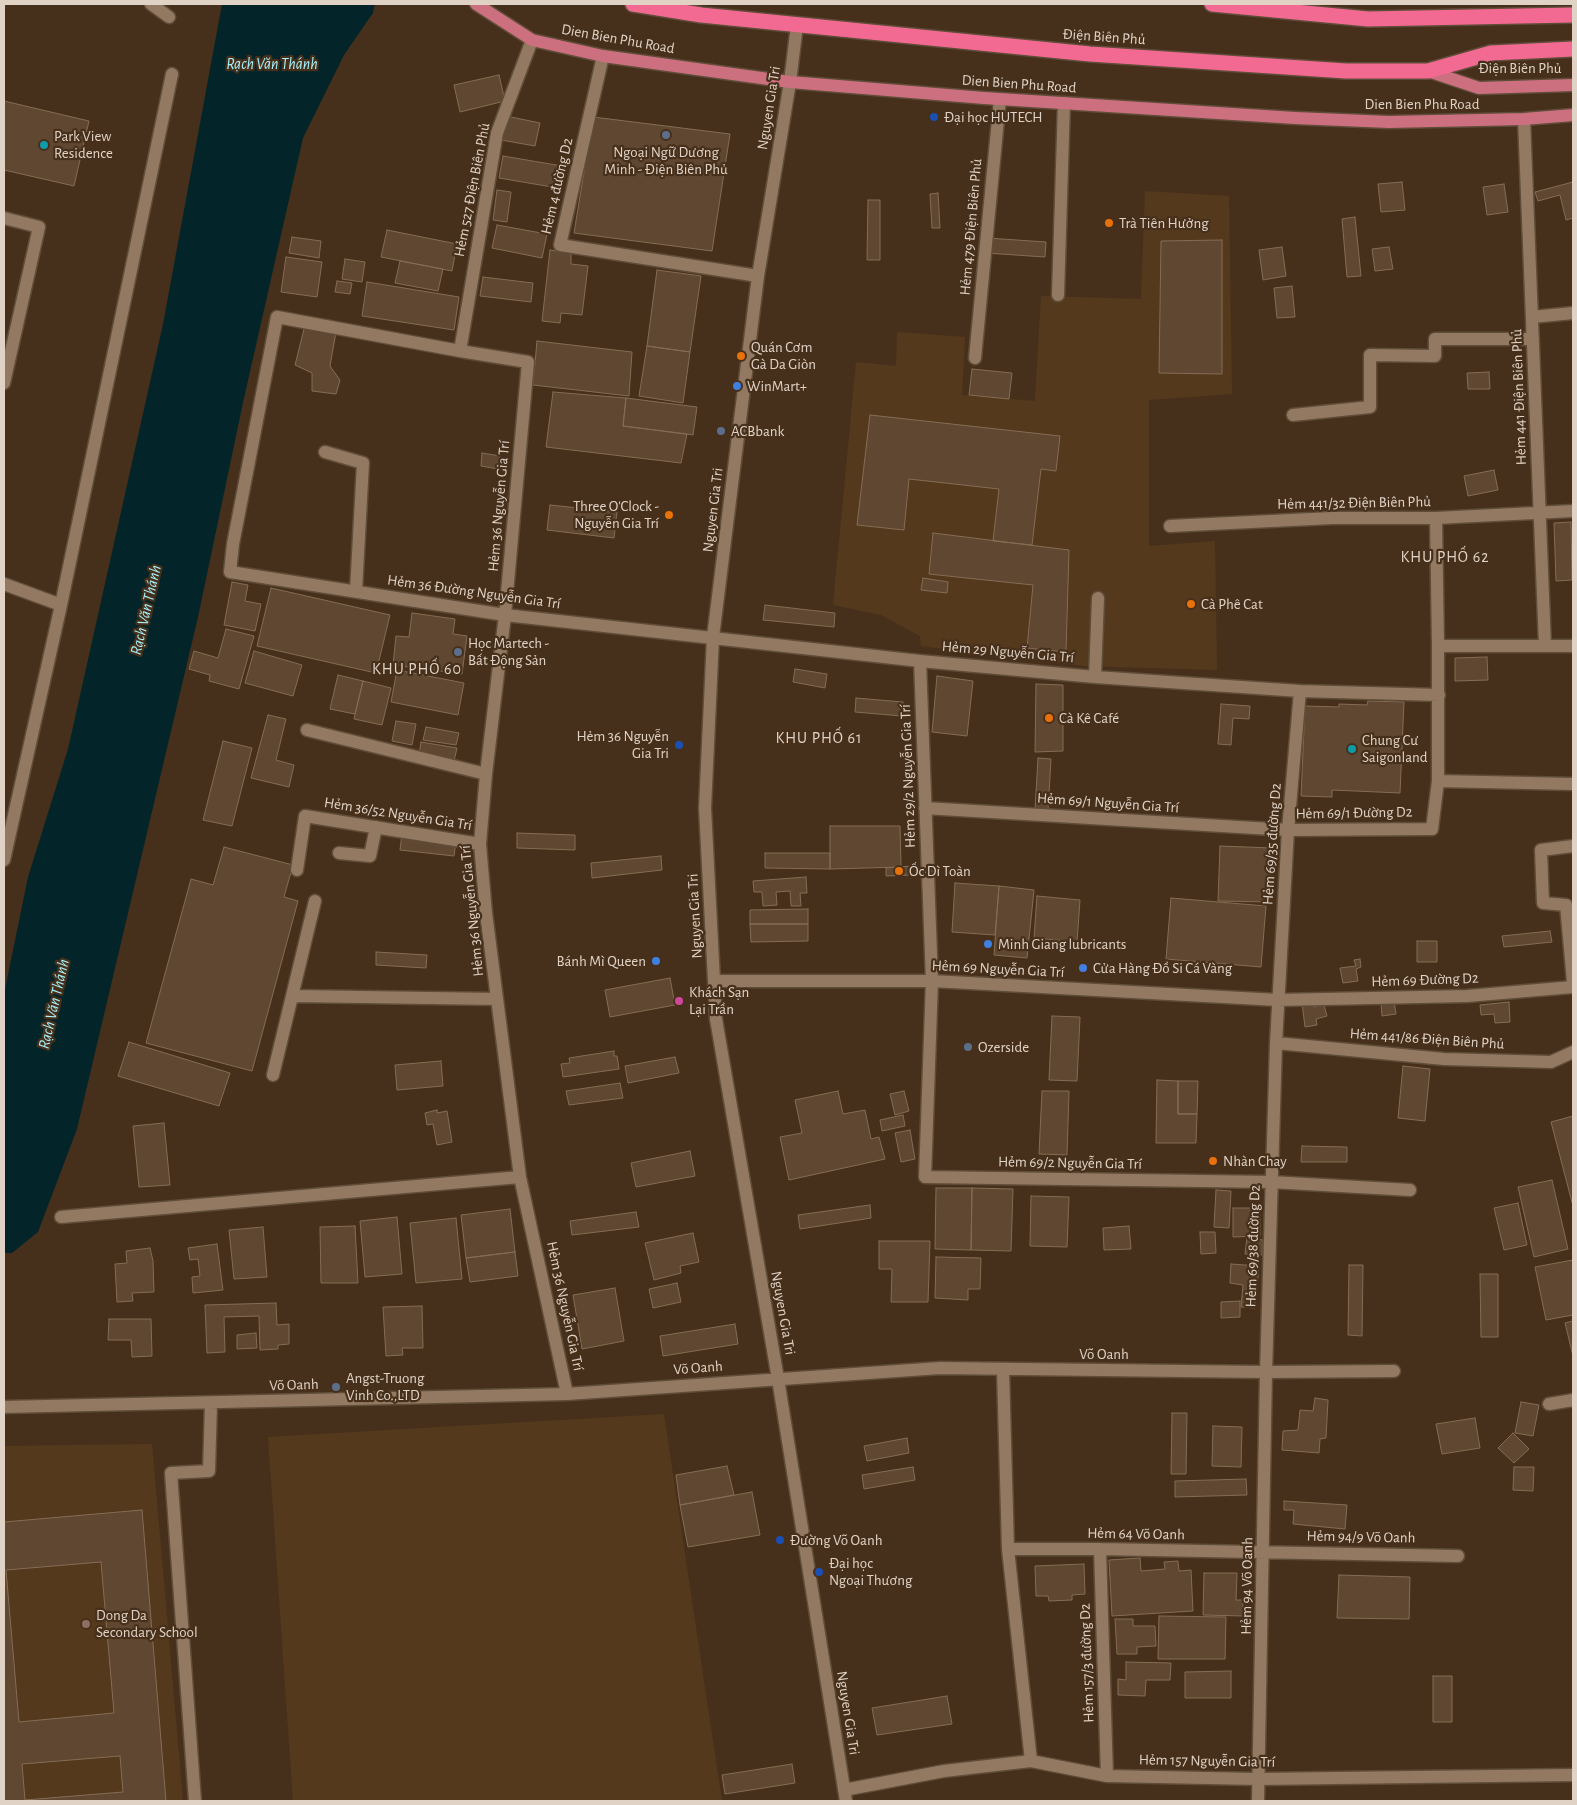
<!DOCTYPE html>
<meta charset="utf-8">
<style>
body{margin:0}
#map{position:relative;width:1577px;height:1805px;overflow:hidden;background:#47301b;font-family:"Alegreya Sans",sans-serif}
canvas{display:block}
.frame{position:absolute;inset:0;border:5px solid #e0d2c5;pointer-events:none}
</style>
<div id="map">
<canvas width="1577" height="1805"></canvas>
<div class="frame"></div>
</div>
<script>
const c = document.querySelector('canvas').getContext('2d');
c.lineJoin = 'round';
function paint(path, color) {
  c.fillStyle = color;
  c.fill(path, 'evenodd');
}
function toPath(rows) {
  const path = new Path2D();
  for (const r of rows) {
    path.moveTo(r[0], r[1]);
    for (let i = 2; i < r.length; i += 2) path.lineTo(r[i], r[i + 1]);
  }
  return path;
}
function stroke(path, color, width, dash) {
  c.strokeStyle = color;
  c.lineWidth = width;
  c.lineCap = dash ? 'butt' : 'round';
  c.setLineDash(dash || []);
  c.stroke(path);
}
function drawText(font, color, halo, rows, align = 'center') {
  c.font = font + ' "Alegreya Sans",sans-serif';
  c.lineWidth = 4.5;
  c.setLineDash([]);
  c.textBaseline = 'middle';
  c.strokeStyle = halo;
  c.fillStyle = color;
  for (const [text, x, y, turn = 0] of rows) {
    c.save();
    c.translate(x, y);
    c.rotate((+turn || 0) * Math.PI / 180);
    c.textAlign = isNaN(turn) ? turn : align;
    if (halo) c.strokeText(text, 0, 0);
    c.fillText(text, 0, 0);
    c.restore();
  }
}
const built = toPath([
 [1145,191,1229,196,1232,394,1149,400,1149,546,1215,541,1217,670,1084,666,921,646,920,636,881,615,833,605,856,362,896,366,897,332,965,337,962,395,1035,401,1041,296,1141,299],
 [664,1414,722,1801,293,1801,268,1437],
 [152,1444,183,1801,4,1801,4,1446]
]);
const water = toPath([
 [222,4,375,4,373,13,344,55,303,138,244,398,198,617,77,1129,38,1232,12,1253,4,1253,4,994,28,877,68,749,163,324]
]);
const building = toPath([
 [499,75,505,101,460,112,454,85,499,75],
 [4,101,89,121,74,186,4,170,4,101],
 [506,116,540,123,535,146,501,140,506,116],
 [593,117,730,134,712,251,574,233,593,117],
 [503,156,562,166,558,188,499,178,503,156],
 [1402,182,1405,210,1381,212,1378,184,1402,182],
 [1573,182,1573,218,1566,220,1560,195,1538,201,1535,192,1573,182],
 [1504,184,1508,212,1487,215,1483,187,1504,184],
 [497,190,511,192,507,222,493,220,497,190],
 [938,193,940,228,932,228,930,194,938,193],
 [868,200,880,200,880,260,867,260,868,200],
 [1355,217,1361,276,1347,277,1342,219,1355,217],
 [497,225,547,234,542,258,492,248,497,225],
 [387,230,457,244,452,271,381,257,387,230],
 [292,237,321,241,319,258,289,253,292,237],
 [987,238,1046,242,1045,257,986,253,987,238],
 [1222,240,1222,374,1159,373,1161,241,1222,240],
 [1282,247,1286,276,1263,280,1259,250,1282,247],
 [1389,247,1393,269,1375,271,1372,249,1389,247],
 [550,250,571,253,571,264,588,266,582,315,561,313,560,323,542,321,550,250],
 [286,257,322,262,317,297,281,292,286,257],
 [345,259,365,262,362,282,342,279,345,259],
 [400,261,443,269,438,291,395,283,400,261],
 [657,270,701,276,690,352,647,346,657,270],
 [483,277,533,283,531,302,480,296,483,277],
 [337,281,352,283,350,294,335,292,337,281],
 [367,282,459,297,454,330,362,316,367,282],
 [1292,286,1295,317,1277,318,1274,288,1292,286],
 [305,325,336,332,330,366,340,380,336,394,312,391,312,373,295,365,305,325],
 [537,341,632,352,629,396,533,385,537,341],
 [647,346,690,352,683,403,639,396,647,346],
 [972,369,1012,373,1009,399,969,395,972,369],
 [1489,372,1490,389,1468,389,1467,373,1489,372],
 [553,392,626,398,623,426,687,434,681,463,546,447,553,392],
 [626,398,697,407,693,435,623,426,626,398],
 [870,415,1060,436,1056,471,1041,469,1032,545,993,541,999,489,909,479,904,530,857,525,870,415],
 [482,453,500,456,498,469,481,466,482,453],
 [1494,470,1498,490,1468,496,1464,476,1494,470],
 [550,505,617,512,614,538,547,530,550,505],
 [1571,522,1572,580,1556,581,1554,523,1571,522],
 [933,533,1069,550,1066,652,1027,648,1033,585,929,574,933,533],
 [923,578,948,582,947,593,921,590,923,578],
 [232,582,248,585,245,601,261,604,255,631,224,625,232,582],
 [271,588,390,615,376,673,257,646,271,588],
 [765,605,835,613,834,627,763,620,765,605],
 [412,613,455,619,453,634,467,636,462,674,393,665,396,636,409,637,412,613],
 [226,629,254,636,239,689,209,681,210,675,189,669,194,651,218,658,226,629],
 [254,651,302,665,293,696,245,683,254,651],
 [1487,657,1488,680,1455,681,1455,658,1487,657],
 [795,669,827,674,825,688,793,682,795,669],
 [397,670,464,683,458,715,391,702,397,670],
 [338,675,363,681,355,714,330,709,338,675],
 [937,676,973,681,967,736,932,732,937,676],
 [363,681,391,688,382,725,354,719,363,681],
 [1036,684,1063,685,1063,751,1035,752,1036,684],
 [856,698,903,702,902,716,855,712,856,698],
 [1368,701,1404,702,1400,793,1332,790,1332,797,1301,796,1305,706,1339,707,1339,704,1367,705,1368,701],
 [1221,704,1250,706,1249,719,1233,718,1231,745,1218,744,1221,704],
 [268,715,286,719,276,760,294,765,289,787,251,778,268,715],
 [396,721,416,724,412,745,392,741,396,721],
 [426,727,459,733,456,745,423,740,426,727],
 [223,741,252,748,232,826,203,820,223,741],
 [421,742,457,748,454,761,419,755,421,742],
 [1038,758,1051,759,1048,811,1035,810,1038,758],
 [830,826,900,826,901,867,830,869,830,826],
 [517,833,575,835,575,850,517,848,517,833],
 [402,834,456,841,454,856,400,850,402,834],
 [1220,846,1272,848,1267,902,1218,901,1220,846],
 [224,847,293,865,284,897,298,901,252,1071,146,1043,191,879,213,885,224,847],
 [765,853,830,853,830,869,765,868,765,853],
 [661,856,662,870,592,878,591,863,661,856],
 [912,866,912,875,886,876,886,868,912,866],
 [806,877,807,893,800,893,801,906,791,906,790,891,776,892,777,905,763,906,762,892,754,892,753,881,806,877],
 [955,883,999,886,995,935,952,932,955,883],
 [999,886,1034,890,1027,958,994,955,999,886],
 [1037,896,1080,900,1077,942,1034,938,1037,896],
 [1171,898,1266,906,1261,967,1166,959,1171,898],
 [808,909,808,924,750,924,750,910,808,909],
 [750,924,808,924,808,941,751,942,750,924],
 [1550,931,1552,942,1504,947,1502,936,1550,931],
 [1417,941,1437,941,1437,962,1417,962,1417,941],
 [376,952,427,955,426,968,376,965,376,952],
 [1360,959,1361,967,1356,969,1358,981,1343,983,1340,968,1356,966,1354,960,1360,959],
 [670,978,675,1005,610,1017,605,990,670,978],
 [1394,1001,1396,1014,1382,1016,1381,1003,1394,1001],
 [1313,1002,1314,1007,1324,1005,1327,1016,1316,1019,1317,1025,1305,1027,1302,1003,1313,1002],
 [1509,1002,1510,1022,1495,1023,1494,1014,1481,1015,1480,1005,1509,1002],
 [1052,1016,1080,1017,1077,1081,1049,1080,1052,1016],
 [129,1042,230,1073,219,1106,118,1076,129,1042],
 [614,1051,614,1056,617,1056,619,1069,563,1077,561,1064,570,1063,569,1058,614,1051],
 [675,1057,679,1073,628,1083,625,1066,675,1057],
 [441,1061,443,1086,397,1090,395,1065,441,1061],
 [1403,1066,1430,1069,1425,1121,1398,1118,1403,1066],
 [1157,1080,1178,1081,1178,1114,1197,1114,1196,1143,1156,1143,1157,1080],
 [1178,1081,1198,1081,1197,1114,1178,1114,1178,1081],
 [620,1083,623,1098,569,1105,566,1091,620,1083],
 [838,1091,843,1114,865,1110,871,1139,879,1137,885,1159,789,1180,780,1137,802,1133,795,1100,838,1091],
 [904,1091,909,1111,895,1115,890,1094,904,1091],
 [1042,1091,1069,1091,1067,1155,1039,1154,1042,1091],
 [437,1110,437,1113,447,1111,452,1142,437,1145,433,1124,427,1125,425,1113,437,1110],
 [903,1115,905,1126,882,1131,880,1120,903,1115],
 [1573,1116,1573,1206,1551,1122,1573,1116],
 [164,1123,170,1185,139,1187,133,1126,164,1123],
 [910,1130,915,1159,901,1162,895,1133,910,1130],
 [1302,1146,1347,1147,1347,1162,1301,1162,1302,1146],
 [690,1151,695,1176,636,1187,631,1163,690,1151],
 [1552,1180,1568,1249,1534,1257,1518,1187,1552,1180],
 [936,1188,972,1188,971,1250,935,1249,936,1188],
 [972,1188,1013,1189,1011,1251,971,1250,972,1188],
 [1216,1190,1231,1191,1229,1228,1214,1227,1216,1190],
 [1031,1196,1069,1197,1067,1247,1030,1246,1031,1196],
 [1518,1203,1527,1245,1504,1250,1494,1208,1518,1203],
 [870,1205,871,1218,800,1229,798,1215,870,1205],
 [1233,1208,1260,1208,1260,1236,1233,1237,1233,1208],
 [510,1209,515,1252,466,1258,461,1215,510,1209],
 [636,1212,639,1227,572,1235,570,1221,636,1212],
 [397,1217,402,1274,365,1277,360,1221,397,1217],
 [456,1218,462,1279,416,1283,410,1223,456,1218],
 [355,1226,358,1283,321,1283,320,1227,355,1226],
 [1129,1226,1131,1249,1104,1250,1103,1228,1129,1226],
 [263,1227,267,1277,234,1279,229,1230,263,1227],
 [1200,1232,1215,1232,1216,1253,1201,1254,1200,1232],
 [693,1233,699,1262,680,1266,681,1273,654,1280,645,1243,693,1233],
 [1247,1238,1263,1240,1262,1255,1245,1254,1247,1238],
 [879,1241,930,1241,928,1302,891,1302,892,1269,879,1269,879,1241],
 [217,1244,223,1290,193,1293,192,1277,200,1276,198,1259,190,1260,188,1248,217,1244],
 [150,1248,153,1261,154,1292,132,1293,133,1301,117,1302,115,1264,127,1263,126,1251,150,1248],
 [515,1252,518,1276,470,1282,466,1258,515,1252],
 [936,1257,981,1258,980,1289,968,1289,968,1300,935,1298,936,1257],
 [1573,1260,1573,1315,1546,1320,1535,1267,1573,1260],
 [1231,1264,1259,1266,1255,1308,1241,1307,1243,1285,1230,1283,1231,1264],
 [1349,1265,1363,1265,1362,1336,1348,1335,1349,1265],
 [1480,1274,1498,1274,1498,1337,1481,1337,1480,1274],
 [677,1283,681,1302,653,1308,649,1289,677,1283],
 [615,1288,624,1341,582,1349,573,1295,615,1288],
 [1240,1301,1240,1317,1221,1318,1221,1302,1240,1301],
 [276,1303,277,1325,289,1324,289,1344,278,1345,278,1349,260,1350,259,1316,224,1317,225,1352,207,1353,205,1305,276,1303],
 [422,1306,423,1348,402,1348,403,1355,386,1356,383,1307,422,1306],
 [109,1319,151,1319,152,1356,132,1357,131,1340,108,1340,109,1319],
 [1573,1321,1573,1356,1565,1323,1573,1321],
 [735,1324,738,1344,663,1356,660,1336,735,1324],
 [256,1333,257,1348,237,1349,237,1335,256,1333],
 [1315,1398,1328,1400,1326,1438,1320,1439,1319,1453,1282,1450,1283,1431,1298,1430,1300,1410,1313,1411,1315,1398],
 [1521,1402,1539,1405,1533,1436,1515,1433,1521,1402],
 [1172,1413,1187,1413,1186,1474,1171,1474,1172,1413],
 [1475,1418,1480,1448,1442,1454,1436,1424,1475,1418],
 [1213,1426,1242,1427,1241,1467,1212,1466,1213,1426],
 [1513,1433,1529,1449,1514,1463,1498,1448,1513,1433],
 [907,1438,909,1453,867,1461,864,1446,907,1438],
 [727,1466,734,1495,680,1505,676,1475,727,1466],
 [913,1467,915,1480,864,1489,862,1475,913,1467],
 [1514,1467,1534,1467,1533,1491,1513,1490,1514,1467],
 [1246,1479,1247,1495,1175,1497,1175,1481,1246,1479],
 [752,1492,760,1535,688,1547,680,1505,752,1492],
 [1284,1501,1347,1505,1345,1529,1293,1524,1294,1510,1284,1510,1284,1501],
 [142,1510,166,1801,4,1801,4,1522,142,1510],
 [101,1562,114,1713,19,1722,6,1570,101,1562],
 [120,1756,123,1792,25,1800,22,1764,120,1756],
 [1140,1558,1141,1571,1165,1569,1164,1562,1178,1561,1179,1571,1191,1570,1193,1611,1112,1616,1109,1560,1140,1558],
 [1084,1564,1085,1594,1072,1595,1072,1600,1049,1601,1048,1596,1036,1596,1035,1566,1084,1564],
 [1204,1573,1237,1573,1236,1600,1243,1600,1243,1616,1203,1615,1204,1573],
 [1339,1575,1410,1577,1409,1619,1337,1618,1339,1575],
 [1159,1616,1226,1617,1225,1659,1158,1659,1159,1616],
 [1115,1619,1133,1619,1133,1626,1155,1626,1156,1646,1137,1647,1137,1654,1117,1654,1115,1619],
 [1126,1662,1171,1663,1170,1680,1146,1680,1145,1696,1118,1695,1118,1679,1126,1680,1126,1662],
 [1231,1671,1231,1698,1185,1698,1185,1672,1231,1671],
 [1433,1676,1452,1676,1452,1722,1433,1722,1433,1676],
 [947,1696,952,1724,877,1735,872,1708,947,1696],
 [792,1764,795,1783,725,1794,722,1775,792,1764]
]);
const minor = toPath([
 [151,4,169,17],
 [797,25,790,82,758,276,713,637,705,808,716,1019,778,1379,846,1801],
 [532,40,497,133,460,351,528,362,505,615,486,774,480,844,486,913,520,1177,567,1394],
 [603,56,560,245,758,276],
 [1524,119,1545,646,1573,646],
 [4,218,39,227,4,383],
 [1058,295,1064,103],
 [1532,317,1573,313],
 [460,351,277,317,233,544,230,572,505,615,920,661,1095,677,1300,691,1439,695],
 [975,358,1000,99],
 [1293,415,1370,407,1370,355,1435,356,1435,339,1533,339],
 [325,452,363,463,356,591],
 [1436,518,1438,646],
 [1170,526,1332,518,1436,518,1573,511],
 [4,584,61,605,172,74],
 [1545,646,1438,646,1438,781,1573,784],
 [920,661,932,981,925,1177,1271,1182,1410,1190],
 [1095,677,1098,598],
 [307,730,486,774],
 [925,808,1288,830,1432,829,1438,781],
 [1573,846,1541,850,1543,903,1566,905,1573,982],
 [339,853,370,856,376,827],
 [4,860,61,605],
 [297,870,305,816,480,844],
 [715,981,932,981,1278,1000,1467,996,1573,987],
 [293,996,497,999],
 [1276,1043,1444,1059,1551,1062,1573,1052],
 [273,1075,315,901],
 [61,1217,520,1177],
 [1003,1370,1008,1549,1031,1761],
 [1549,1404,1573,1400],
 [4,1407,567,1394,940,1368,1266,1372,1394,1371],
 [1008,1549,1100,1549,1458,1556],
 [1100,1549,1107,1776],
 [844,1790,944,1771,1031,1761,1107,1776,1258,1779,1573,1775],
 [195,1801,171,1473,209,1471,211,1403],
 [1258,1801,1266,1372,1276,1043,1288,830,1300,691]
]);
const major = toPath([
 [476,4,532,40,603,56,790,82,984,98,1295,118,1389,122,1524,119,1573,115],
 [1428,71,1479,88,1573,85]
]);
const highway = toPath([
 [633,4,701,15,1090,54,1346,71,1428,71,1491,53,1573,49],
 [1212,4,1368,19,1573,15]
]);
const markers = [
 [934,117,5,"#1a4fb4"],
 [666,135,5,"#5c6f8a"],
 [44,145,5,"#0f9aa8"],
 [1109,223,5,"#e8710a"],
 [741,356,5,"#e8710a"],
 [737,386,5,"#3f7fe0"],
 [721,431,5,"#5c6f8a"],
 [669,515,5,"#e8710a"],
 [1191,604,5,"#e8710a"],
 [458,652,5,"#5c6f8a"],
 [1049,718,5,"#e8710a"],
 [679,745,5,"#1a4fb4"],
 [1352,749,5,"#0f9aa8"],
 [899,871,5,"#e8710a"],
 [988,944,5,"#3f7fe0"],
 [656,961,5,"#3f7fe0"],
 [1083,968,5,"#3f7fe0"],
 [679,1001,5,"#d1479c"],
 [968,1047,5,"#5c6f8a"],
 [1213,1161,5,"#e8710a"],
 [336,1387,5,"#5c6f8a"],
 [780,1540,5,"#1a4fb4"],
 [819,1572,5,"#1a4fb4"],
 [86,1624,5,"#8d6e63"]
];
const streetNames = [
 ["Điện Biên Phủ",1104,37,4],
 ["Dien Bien Phu Road",618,39,10],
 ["Điện Biên Phủ",1520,68],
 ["Dien Bien Phu Road",1019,84,4],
 ["Dien Bien Phu Road",1422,104],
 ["Nguyen Gia Tri",769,108,-81],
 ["Hẻm 4 đường D2",557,186,-77],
 ["Hẻm 527 Điện Biên Phủ",472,190,-79],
 ["Hẻm 479 Điện Biên Phủ",971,227,-85],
 ["Hẻm 441 Điện Biên Phủ",1519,397,-92],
 ["Hẻm 441/32 Điện Biên Phủ",1354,503,-1],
 ["Hẻm 36 Nguyễn Gia Trí",499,506,-85],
 ["Nguyen Gia Tri",713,510,-83],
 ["Hẻm 36 Đường Nguyễn Gia Trí",474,592,8],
 ["Hẻm 29 Nguyễn Gia Trí",1008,652,5],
 ["Hẻm 29/2 Nguyễn Gia Trí",908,776,-92],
 ["Hẻm 69/1 Nguyễn Gia Trí",1108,803,4],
 ["Hẻm 69/1 Đường D2",1354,813,-1],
 ["Hẻm 36/52 Nguyễn Gia Trí",398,814,9],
 ["Hẻm 69/35 đường D2",1272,844,-86],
 ["Hẻm 36 Nguyễn Gia Trí",472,911,-96],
 ["Nguyen Gia Tri",695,916,-93],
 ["Hẻm 69 Nguyễn Gia Trí",998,969,3],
 ["Hẻm 69 Đường D2",1425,980,-2],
 ["Hẻm 441/86 Điện Biên Phủ",1427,1039,4],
 ["Hẻm 69/2 Nguyễn Gia Trí",1070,1163,1],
 ["Hẻm 69/38 đường D2",1253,1246,-88],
 ["Hẻm 36 Nguyễn Gia Trí",565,1306,78],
 ["Nguyen Gia Tri",783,1313,80],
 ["Võ Oanh",1104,1354],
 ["Võ Oanh",698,1368,-4],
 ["Võ Oanh",294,1385,-2],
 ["Hẻm 64 Võ Oanh",1136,1534,1],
 ["Hẻm 94/9 Võ Oanh",1361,1537,1],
 ["Hẻm 94 Võ Oanh",1247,1586,-89],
 ["Hẻm 157/3 đường D2",1087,1663,-92],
 ["Nguyen Gia Tri",848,1713,81],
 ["Hẻm 157 Nguyễn Gia Trí",1207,1761,1]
];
const poiNames = [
 ["Đại học HUTECH",944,117],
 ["Park View",54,136],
 ["Residence",54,153],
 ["Ngoại Ngữ Dương",666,152,"center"],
 ["Minh - Điện Biên Phủ",666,169,"center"],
 ["Trà Tiên Hưởng",1119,223],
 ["Quán Cơm",751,347],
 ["Gà Da Giòn",751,364],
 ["WinMart+",747,386],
 ["ACBbank",731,431],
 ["Three O'Clock -",659,506,"right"],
 ["Nguyễn Gia Trí",659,523,"right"],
 ["Cà Phê Cat",1201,604],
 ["Học Martech -",468,643],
 ["Bất Động Sản",468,660],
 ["Cà Kê Café",1059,718],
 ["Hẻm 36 Nguyễn",669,736,"right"],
 ["Gia Tri",669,753,"right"],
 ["Chung Cư",1362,740],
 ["Saigonland",1362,757],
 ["Ốc Dì Toàn",909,871],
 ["Minh Giang lubricants",998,944],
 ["Bánh Mì Queen",646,961,"right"],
 ["Cửa Hàng Đồ Si Cá Vàng",1093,968],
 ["Khách Sạn",689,992],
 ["Lại Trần",689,1009],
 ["Ozerside",978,1047],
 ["Nhàn Chay",1223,1161],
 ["Angst-Truong",346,1378],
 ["Vinh Co.,LTD",346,1395],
 ["Đường Võ Oanh",790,1540],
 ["Đại học",829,1563],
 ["Ngoại Thương",829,1580],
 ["Dong Da",96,1615],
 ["Secondary School",96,1632]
];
const waterNames = [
 ["Rạch Văn Thánh",272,64],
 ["Rạch Văn Thánh",146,610,-77],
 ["Rạch Văn Thánh",54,1004,-77]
];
const neighbourhoodNames = [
 ["KHU PHỐ 62",1445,557],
 ["KHU PHỐ 60",417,669],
 ["KHU PHỐ 61",819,738]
];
paint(built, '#55391d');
paint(water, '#032529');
paint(building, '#5f4731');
stroke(building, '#856c54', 1);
stroke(minor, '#5f4c39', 15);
stroke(major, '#5f4c39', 15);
stroke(highway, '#5f4c39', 18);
stroke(minor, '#937961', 12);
stroke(major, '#cc6f7e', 12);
stroke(highway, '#f26991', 15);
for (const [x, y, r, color] of markers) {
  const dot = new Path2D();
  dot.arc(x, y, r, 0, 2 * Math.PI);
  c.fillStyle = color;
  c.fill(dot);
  stroke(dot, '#47301b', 2);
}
drawText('15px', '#e0d2c5', '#47301b', streetNames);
drawText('15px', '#e0d2c5', '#47301b', poiNames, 'left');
drawText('italic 16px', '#a6f2fd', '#47301b', waterNames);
c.letterSpacing = '1px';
drawText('16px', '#e0d2c5', '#47301b', neighbourhoodNames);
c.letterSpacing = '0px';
</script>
